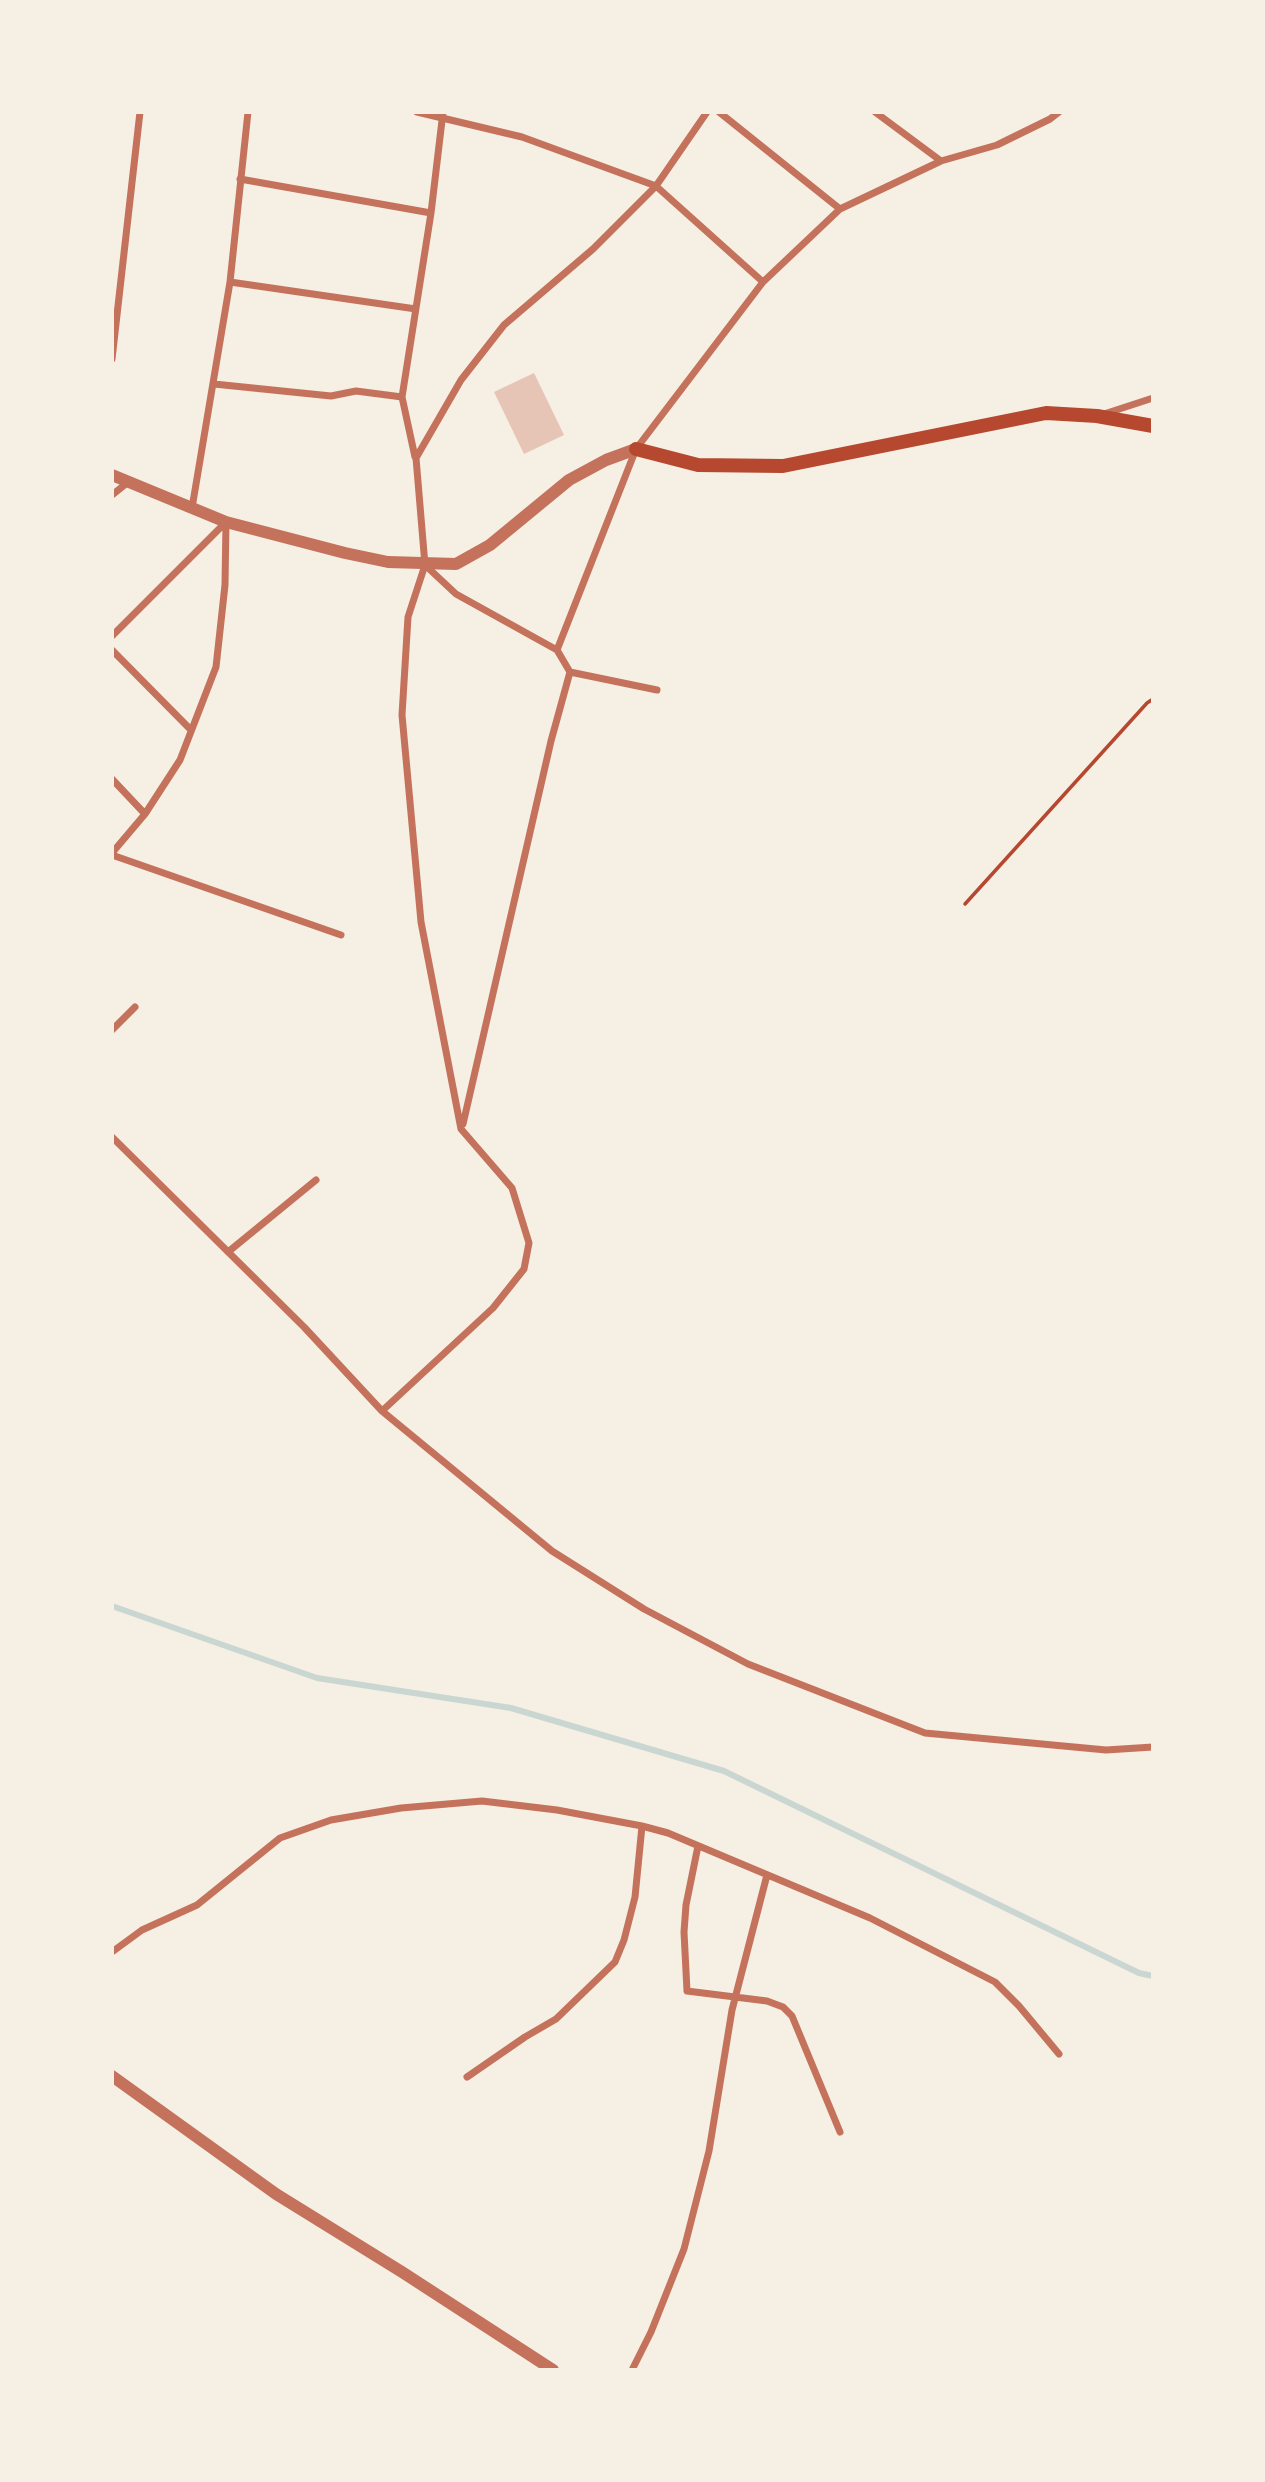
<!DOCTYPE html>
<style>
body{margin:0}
#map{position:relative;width:1265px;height:2482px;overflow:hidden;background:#f6efe4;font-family:Helvetica,sans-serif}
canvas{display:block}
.frame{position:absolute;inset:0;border:114px solid #f6efe4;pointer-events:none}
</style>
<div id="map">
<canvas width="1265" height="2482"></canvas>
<div class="frame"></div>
</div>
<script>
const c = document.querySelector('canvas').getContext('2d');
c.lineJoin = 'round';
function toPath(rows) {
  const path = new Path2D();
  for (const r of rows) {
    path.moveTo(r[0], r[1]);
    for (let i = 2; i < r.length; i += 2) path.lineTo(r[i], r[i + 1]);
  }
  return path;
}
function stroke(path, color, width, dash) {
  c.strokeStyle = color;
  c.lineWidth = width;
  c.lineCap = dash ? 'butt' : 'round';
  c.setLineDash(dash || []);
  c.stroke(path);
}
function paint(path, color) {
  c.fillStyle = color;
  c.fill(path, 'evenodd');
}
const stream = toPath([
 [112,1606,317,1678,511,1708,724,1771,1139,1973,1153,1976]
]);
const building = toPath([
 [534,373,564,435,524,454,494,392]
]);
const path = toPath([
 [965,904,1147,703,1153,699]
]);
const minor = toPath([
 [417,112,522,137,656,186,763,282],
 [719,112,840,209],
 [875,112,941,161],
 [240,179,431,213],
 [230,282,416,309],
 [112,359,140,112],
 [214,384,331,396,356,391,402,397],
 [1104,414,1153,398],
 [415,457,402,397,431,213,443,112],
 [112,495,127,483],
 [192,508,230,282,248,112],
 [425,565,456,594,557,650,570,672,657,690],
 [112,636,225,523],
 [112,650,191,730],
 [557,650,636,449,763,282,840,209,941,161,997,145,1050,119,1059,112],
 [112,779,145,814],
 [112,853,145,814,180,760,216,667,225,585,226,522],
 [112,855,341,935],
 [112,1030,135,1007],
 [463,1124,551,741,570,672],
 [112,1137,304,1327,382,1411,552,1551,644,1609,748,1664,925,1733,1106,1750,1153,1747],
 [228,1252,316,1180],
 [382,1411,493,1308,524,1269,529,1243,512,1188,461,1129,421,922,402,715,408,617,425,565,416,458,461,380,504,325,593,249,656,186,707,112],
 [698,1846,686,1905,684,1932,687,1991,767,2001,783,2007,792,2016,840,2132],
 [112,1952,142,1930,197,1905,280,1838,331,1820,401,1808,482,1801,557,1810,642,1826,668,1833,870,1918,995,1982,1019,2006,1059,2054],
 [467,2077,525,2037,556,2019,615,1962,624,1940,635,1897,642,1826],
 [632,2370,651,2332,684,2249,709,2151,732,2010,767,1875]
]);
const tertiary = toPath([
 [112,475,226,522,345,553,388,562,456,564,490,545,569,480,606,460,636,449],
 [112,2076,276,2194,402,2272,553,2370]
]);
const secondary = toPath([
 [636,449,698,465,783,466,1046,413,1097,416,1153,426]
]);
stroke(stream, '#c9d6d2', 6);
paint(building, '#e6c5b7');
stroke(path, '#b5482f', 3.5);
stroke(minor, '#c5725c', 7);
stroke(tertiary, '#c5725c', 12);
stroke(secondary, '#b5482f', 14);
</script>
